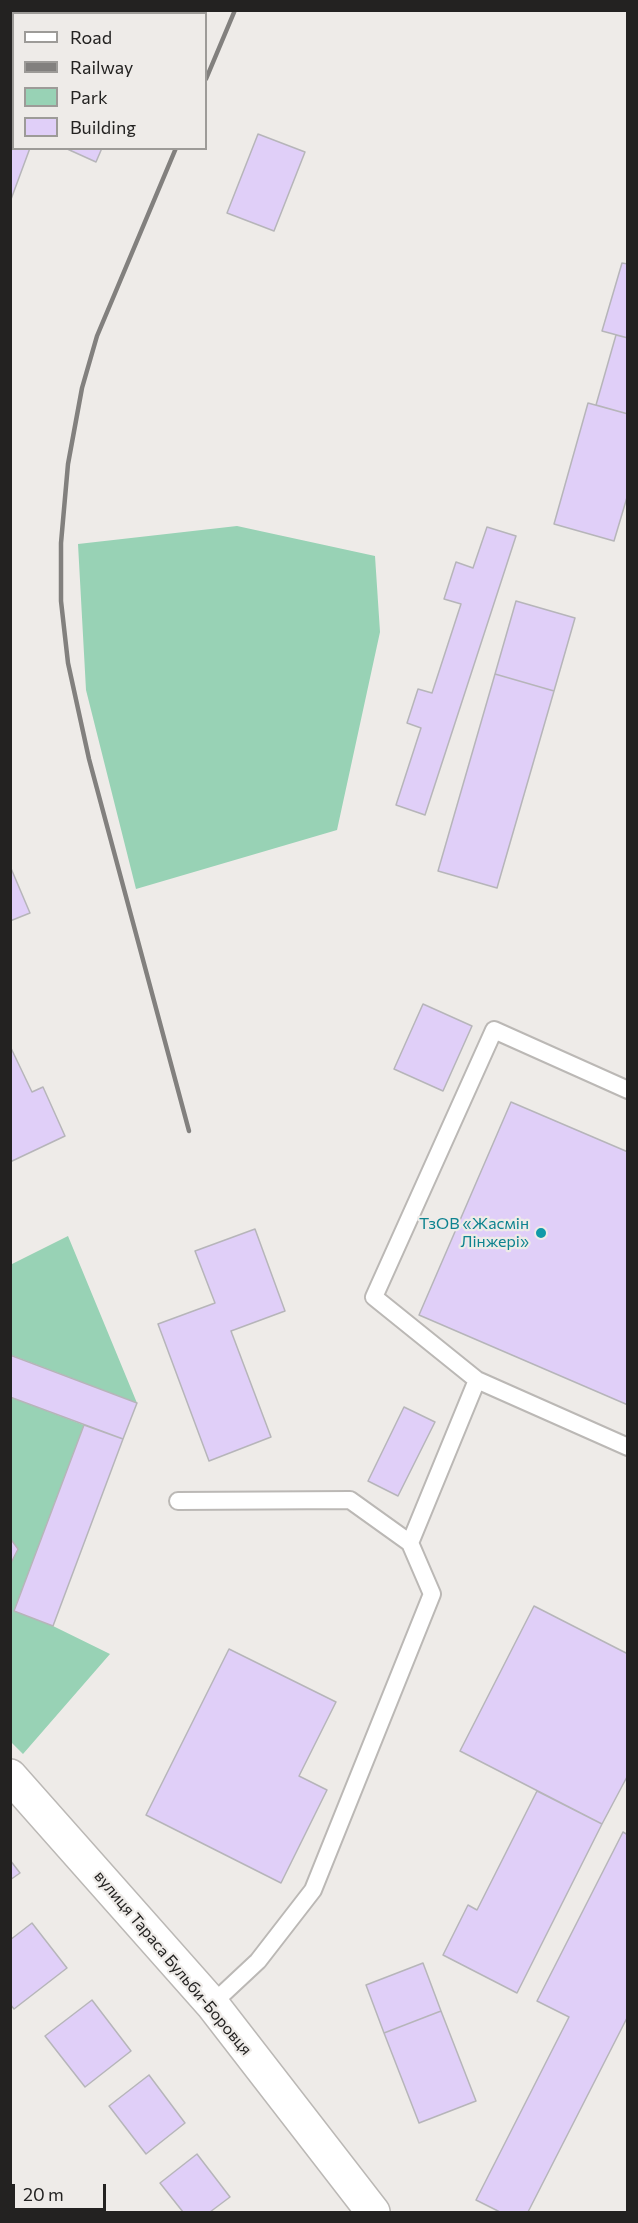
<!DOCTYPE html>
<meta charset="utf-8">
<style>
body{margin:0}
#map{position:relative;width:638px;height:2223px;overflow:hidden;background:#eeebe8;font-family:Commissioner,sans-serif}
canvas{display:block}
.frame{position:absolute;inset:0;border:12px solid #232221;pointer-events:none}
.legend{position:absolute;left:12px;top:12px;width:195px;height:138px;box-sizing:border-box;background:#eeebe8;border:2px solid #9d9b98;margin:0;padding:8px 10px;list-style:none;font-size:18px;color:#232221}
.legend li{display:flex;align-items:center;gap:12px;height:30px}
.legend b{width:30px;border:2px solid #9d9b98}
.scale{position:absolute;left:12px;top:2184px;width:94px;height:27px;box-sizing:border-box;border:3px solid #232221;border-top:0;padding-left:8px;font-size:18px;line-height:21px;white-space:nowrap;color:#232221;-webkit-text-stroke:4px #eeebe8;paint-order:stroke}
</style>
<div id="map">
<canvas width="638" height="2223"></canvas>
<div class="frame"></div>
<ul class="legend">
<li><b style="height:8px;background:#fff"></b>Road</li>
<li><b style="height:8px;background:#82807e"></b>Railway</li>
<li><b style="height:16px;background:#98d2b5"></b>Park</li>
<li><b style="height:16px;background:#e0cff8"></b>Building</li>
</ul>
<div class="scale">20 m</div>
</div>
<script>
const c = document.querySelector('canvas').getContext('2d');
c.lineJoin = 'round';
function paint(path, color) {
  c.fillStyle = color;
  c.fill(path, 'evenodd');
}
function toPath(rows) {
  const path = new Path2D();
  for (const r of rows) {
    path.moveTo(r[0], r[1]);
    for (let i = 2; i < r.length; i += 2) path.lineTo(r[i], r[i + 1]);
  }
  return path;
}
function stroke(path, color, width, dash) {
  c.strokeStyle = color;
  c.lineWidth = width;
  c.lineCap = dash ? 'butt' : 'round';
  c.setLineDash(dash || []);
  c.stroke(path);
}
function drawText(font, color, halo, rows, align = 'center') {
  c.font = font + ' Commissioner,sans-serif';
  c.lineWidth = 4.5;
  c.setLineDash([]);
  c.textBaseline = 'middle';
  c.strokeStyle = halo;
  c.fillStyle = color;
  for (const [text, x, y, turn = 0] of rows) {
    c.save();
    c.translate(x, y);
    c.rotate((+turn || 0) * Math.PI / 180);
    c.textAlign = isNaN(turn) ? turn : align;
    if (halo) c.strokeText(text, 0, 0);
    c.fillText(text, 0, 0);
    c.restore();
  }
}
const green = toPath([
 [237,526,375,556,380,632,337,830,136,889,86,690,78,544],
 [68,1236,137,1403,11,1355,10,1265],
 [10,1397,84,1425,14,1611,53,1626,110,1654,23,1754,10,1741]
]);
const building = toPath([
 [10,121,14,122,14,148,30,148,10,202,10,121],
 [258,134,305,152,274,231,227,213,258,134],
 [65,148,102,148,96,162,65,148],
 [622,263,628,264,628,338,602,331,622,263],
 [616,335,628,338,628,414,596,405,616,335],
 [588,403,628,414,628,494,614,541,554,524,588,403],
 [487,527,516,536,425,815,396,805,421,728,407,723,418,689,432,693,461,604,444,599,456,562,473,568,487,527],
 [516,601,575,618,554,691,495,674,516,601],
 [495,674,554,691,497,888,438,871,495,674],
 [10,866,30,913,10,921,10,866],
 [423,1004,472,1026,443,1091,394,1069,423,1004],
 [10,1046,32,1092,43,1087,65,1136,10,1162,10,1046],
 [511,1102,628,1152,628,1405,419,1315,511,1102],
 [255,1229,285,1311,231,1331,271,1437,209,1461,158,1324,215,1303,195,1251,255,1229],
 [10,1355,137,1403,123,1439,10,1397,10,1355],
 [404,1407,435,1422,398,1496,368,1481,404,1407],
 [84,1425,123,1439,53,1626,14,1611,84,1425],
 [10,1538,18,1549,10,1565,10,1538],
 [534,1606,628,1654,628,1775,602,1824,460,1751,534,1606],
 [229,1649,336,1702,299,1776,327,1790,281,1883,146,1815,229,1649],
 [537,1791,602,1824,517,1993,443,1955,468,1905,477,1910,537,1791],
 [623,1832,628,1835,628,2016,528,2212,500,2212,476,2200,569,2017,537,2001,623,1832],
 [10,1860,20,1873,10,1880,10,1860],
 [32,1923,67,1968,14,2009,10,2004,10,1940,32,1923],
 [423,1963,441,2011,384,2033,366,1985,423,1963],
 [92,2000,131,2051,85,2087,45,2036,92,2000],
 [441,2011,476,2101,419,2123,384,2033,441,2011],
 [149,2075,185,2123,146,2154,109,2106,149,2075],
 [197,2154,230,2197,210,2212,183,2212,160,2183,197,2154]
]);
const service = toPath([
 [477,1380,628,1447],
 [178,1501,350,1500,410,1543,432,1594,313,1890,258,1961,212,2004],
 [410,1543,477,1380,374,1297,494,1030,628,1090]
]);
const minor = toPath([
 [10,1776,212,2004,373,2212]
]);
const rail = toPath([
 [206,79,235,10],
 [176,148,97,336,82,388,68,464,61,543,61,601,68,663,89,759,189,1131]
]);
const markers = [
 [541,1233,6,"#0f9aa8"]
];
const cultureNames = [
 ["ТзОВ «Жасмін",529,1224],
 ["Лінжері»",529,1242]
];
const streetNames = [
 ["вулиця Тараса Бульби-Боровця",173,1963,50]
];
paint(green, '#98d2b5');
paint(building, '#e0cff8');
stroke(building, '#b6b5b9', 1.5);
stroke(service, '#bbb8b5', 20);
stroke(minor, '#bbb8b5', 36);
stroke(service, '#fff', 16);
stroke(minor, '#fff', 33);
stroke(rail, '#82807e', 4.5);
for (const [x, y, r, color] of markers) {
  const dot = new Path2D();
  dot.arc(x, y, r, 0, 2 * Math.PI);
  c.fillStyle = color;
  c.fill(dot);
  stroke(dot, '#eeebe8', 2);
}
drawText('16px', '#0d838f', '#eeebe8', cultureNames, 'right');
drawText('16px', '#232221', '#eeebe8', streetNames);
</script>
